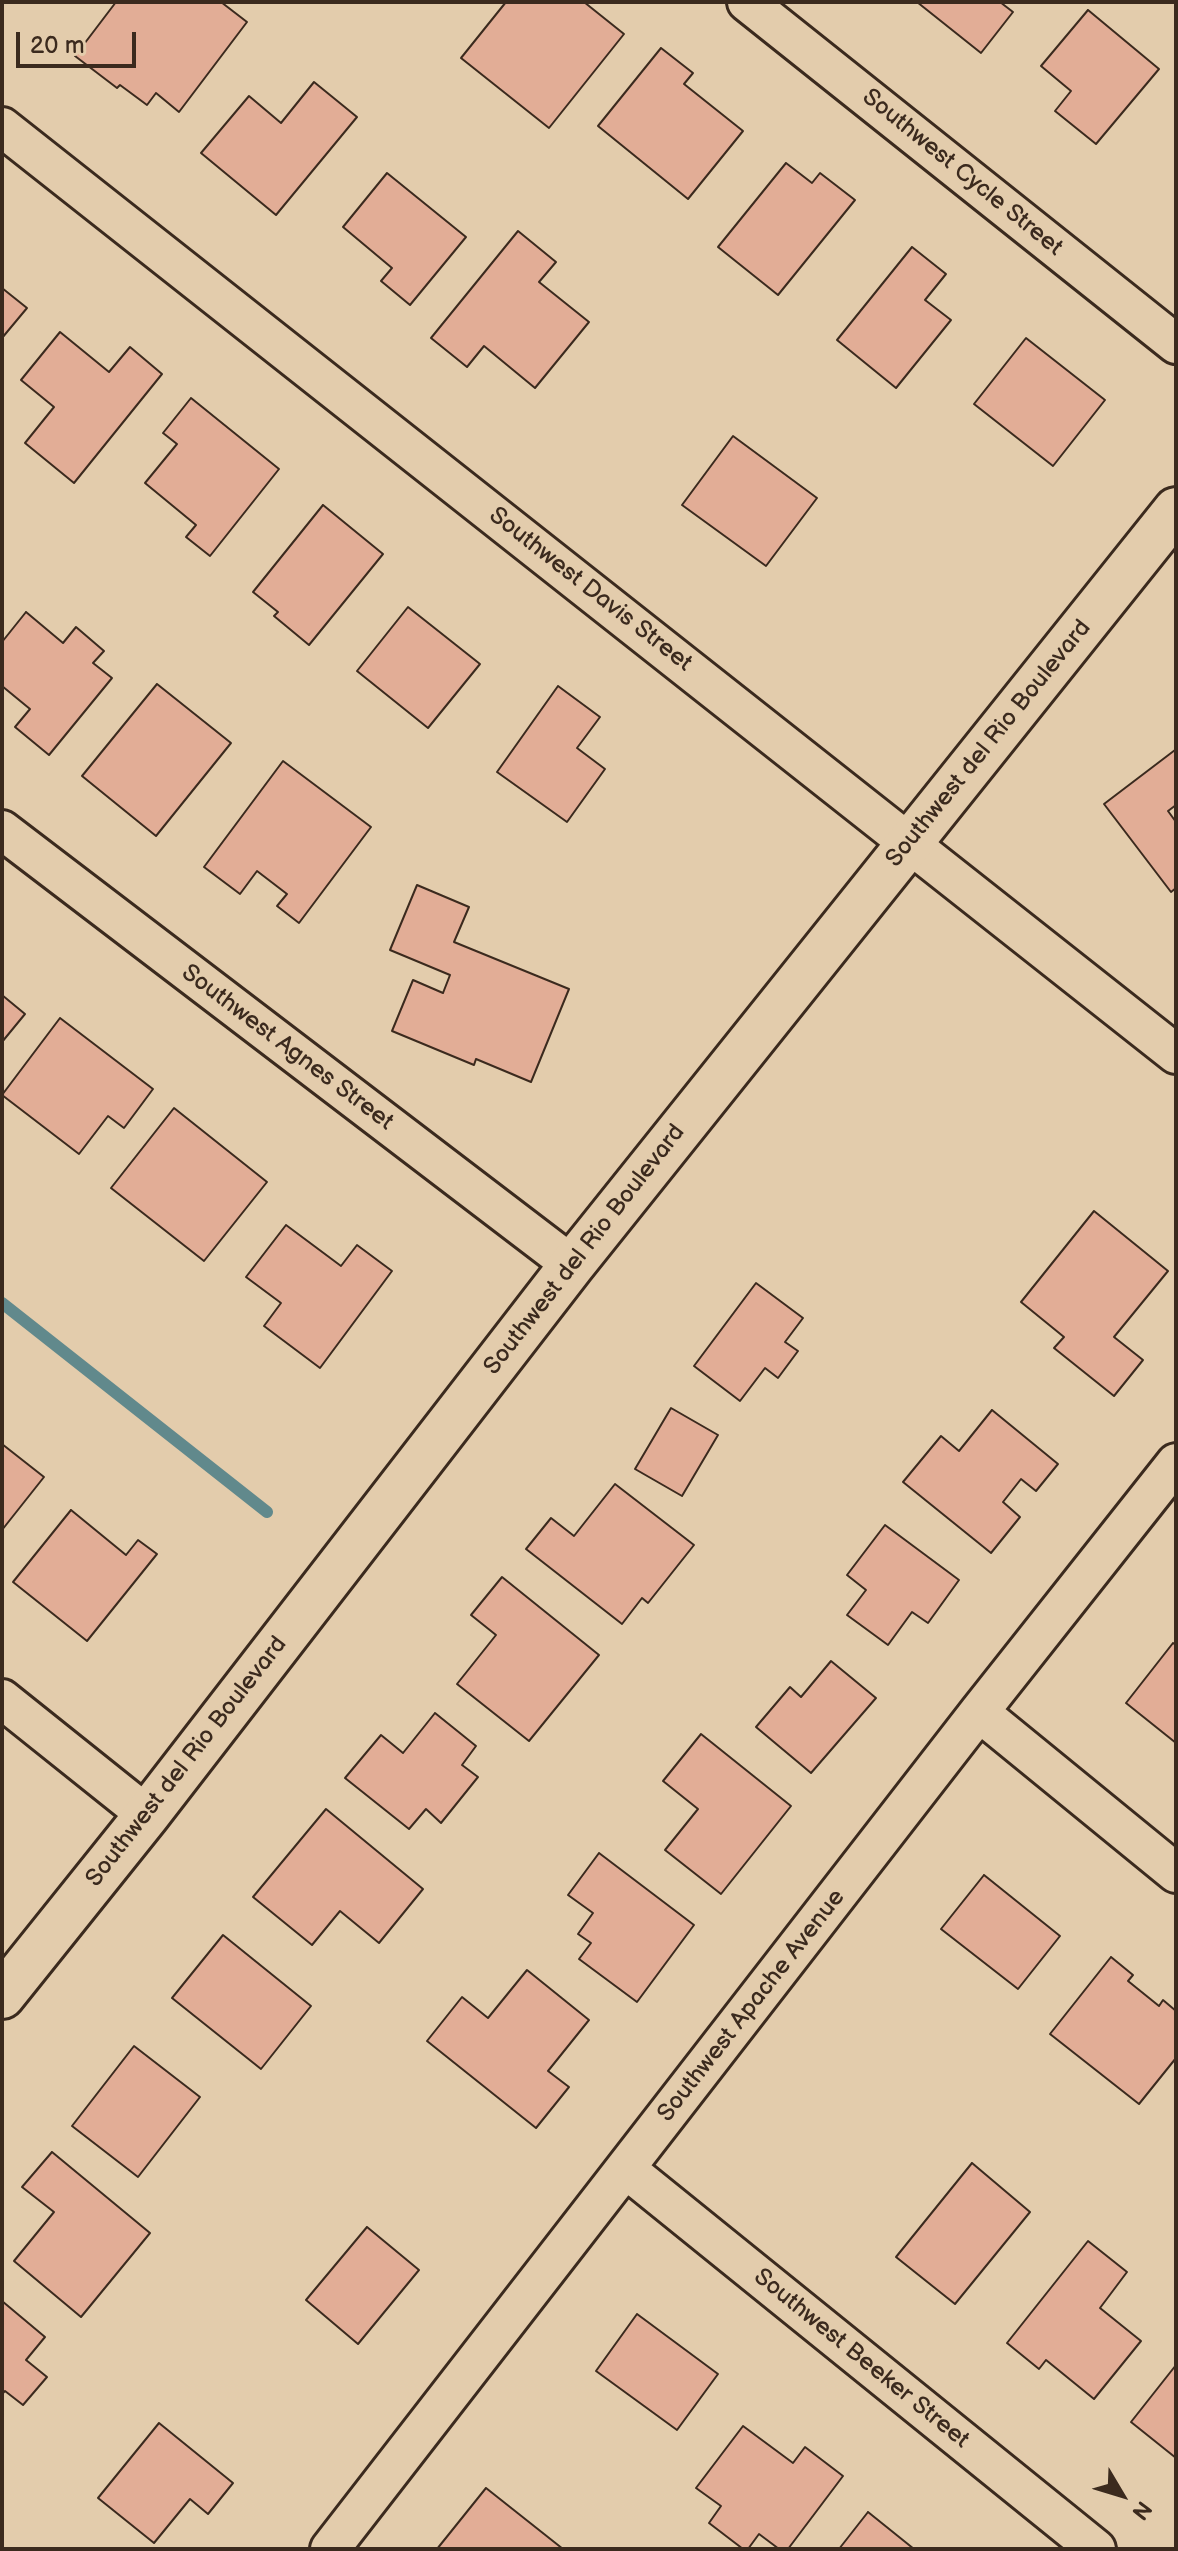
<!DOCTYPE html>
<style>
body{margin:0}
#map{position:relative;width:1178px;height:2551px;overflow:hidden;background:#e3ccac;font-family:"Balsamiq Sans",sans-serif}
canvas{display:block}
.frame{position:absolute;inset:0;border:4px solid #3b2a1e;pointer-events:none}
.north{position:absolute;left:1082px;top:2455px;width:80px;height:80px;-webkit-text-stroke:6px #e3ccac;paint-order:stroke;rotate:128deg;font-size:22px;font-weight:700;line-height:32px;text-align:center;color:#3b2a1e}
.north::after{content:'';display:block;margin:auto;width:28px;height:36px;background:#3b2a1e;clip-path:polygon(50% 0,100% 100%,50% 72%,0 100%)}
.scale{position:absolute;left:16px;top:32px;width:120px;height:36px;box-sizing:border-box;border:4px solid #3b2a1e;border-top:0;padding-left:10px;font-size:24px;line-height:28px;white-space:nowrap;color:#3b2a1e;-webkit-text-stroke:6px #e3ccac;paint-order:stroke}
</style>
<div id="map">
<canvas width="1178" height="2551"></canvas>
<div class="frame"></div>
<div class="north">N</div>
<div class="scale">20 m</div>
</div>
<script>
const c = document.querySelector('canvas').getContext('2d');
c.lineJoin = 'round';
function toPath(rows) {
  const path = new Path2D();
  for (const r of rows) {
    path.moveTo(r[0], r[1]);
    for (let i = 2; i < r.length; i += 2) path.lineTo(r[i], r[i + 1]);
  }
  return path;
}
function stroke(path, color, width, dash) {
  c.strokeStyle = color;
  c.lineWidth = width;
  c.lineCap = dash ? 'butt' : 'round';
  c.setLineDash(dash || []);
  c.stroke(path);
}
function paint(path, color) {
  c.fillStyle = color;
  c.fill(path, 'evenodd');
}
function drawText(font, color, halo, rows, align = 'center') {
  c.font = font + ' "Balsamiq Sans",sans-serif';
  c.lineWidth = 7;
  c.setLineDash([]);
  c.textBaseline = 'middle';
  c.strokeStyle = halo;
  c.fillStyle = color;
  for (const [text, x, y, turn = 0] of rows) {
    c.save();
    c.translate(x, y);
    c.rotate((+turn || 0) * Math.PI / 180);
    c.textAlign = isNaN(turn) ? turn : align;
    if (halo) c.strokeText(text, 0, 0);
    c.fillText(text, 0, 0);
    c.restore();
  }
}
const stream = toPath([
 [2,1303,267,1512]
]);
const building = toPath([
 [116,2,221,2,247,22,179,112,156,93,147,105,120,85,117,88,75,56,116,2],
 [506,2,584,2,624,34,549,128,461,58,506,2],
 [917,2,1000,2,1013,12,981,53,917,2],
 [1088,10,1159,69,1096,144,1055,111,1071,91,1041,66,1088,10],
 [661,48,693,73,684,84,743,131,688,199,598,126,661,48],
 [314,82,357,117,276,215,201,153,249,96,281,123,314,82],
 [786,163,812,183,820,173,855,200,778,295,718,247,786,163],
 [387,173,466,237,410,305,381,281,392,268,343,227,387,173],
 [518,231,556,262,539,282,589,322,535,388,484,346,467,367,431,338,518,231],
 [912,247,946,274,925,300,951,320,896,388,837,340,912,247],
 [2,288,27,308,2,338,2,288],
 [60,332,109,372,130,347,162,374,74,483,25,443,54,407,21,380,60,332],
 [1026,338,1105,400,1053,466,974,404,1026,338],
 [191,398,279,469,210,556,186,537,196,525,145,483,177,444,163,433,191,398],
 [733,436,817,498,766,566,682,505,733,436],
 [323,505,383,554,309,645,274,616,278,612,253,592,323,505],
 [408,607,480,664,428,728,357,671,408,607],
 [26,612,63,643,76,627,104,651,93,663,112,678,49,755,15,727,30,709,2,686,2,642,26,612],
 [157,684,231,743,156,836,82,776,157,684],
 [558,686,600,717,577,748,605,769,567,822,497,772,558,686],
 [1175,750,1176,805,1168,811,1176,822,1176,888,1171,892,1104,804,1175,750],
 [283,761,371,827,299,923,277,906,287,894,257,871,240,894,204,867,283,761],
 [417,885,469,907,454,942,569,989,531,1082,476,1059,474,1065,392,1031,413,980,443,993,450,975,390,950,417,885],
 [2,995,25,1014,2,1042,2,995],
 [60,1018,153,1089,124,1128,108,1116,79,1154,2,1095,60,1018],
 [174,1108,267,1182,204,1261,111,1188,174,1108],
 [1094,1211,1168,1271,1114,1337,1143,1360,1114,1396,1054,1348,1064,1337,1021,1302,1094,1211],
 [286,1225,341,1266,357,1245,392,1271,320,1368,264,1326,281,1303,246,1277,286,1225],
 [756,1283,803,1318,785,1342,798,1351,778,1378,765,1368,740,1401,694,1366,756,1283],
 [671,1408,718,1435,682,1496,635,1469,671,1408],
 [992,1410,1058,1464,1036,1491,1021,1479,1003,1502,1020,1517,991,1553,903,1482,941,1436,959,1451,992,1410],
 [2,1444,44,1477,2,1530,2,1444],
 [615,1484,694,1545,648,1603,642,1598,622,1624,526,1549,551,1518,574,1536,615,1484],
 [71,1510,126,1555,138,1540,157,1554,87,1641,13,1582,71,1510],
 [885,1525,959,1580,928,1623,912,1612,888,1645,847,1615,866,1590,847,1575,885,1525],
 [502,1577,599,1655,529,1741,457,1684,496,1635,471,1615,502,1577],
 [1173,1643,1176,1645,1176,1743,1126,1703,1173,1643],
 [831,1661,876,1698,811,1773,756,1727,790,1687,801,1697,831,1661],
 [435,1713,476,1746,462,1765,478,1777,441,1823,426,1809,409,1829,345,1778,381,1735,403,1753,435,1713],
 [701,1734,791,1806,721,1894,665,1850,698,1809,663,1781,701,1734],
 [326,1809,423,1889,379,1943,340,1911,312,1945,253,1897,326,1809],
 [599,1853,694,1925,637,2002,579,1959,591,1943,578,1934,593,1913,568,1895,599,1853],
 [984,1875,1060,1936,1018,1989,941,1929,984,1875],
 [223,1935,311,2006,261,2069,172,1998,223,1935],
 [1111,1957,1133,1975,1128,1981,1159,2006,1163,2000,1176,2011,1176,2058,1139,2104,1050,2034,1111,1957],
 [527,1970,589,2020,548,2071,569,2087,536,2128,427,2041,462,1997,488,2018,527,1970],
 [134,2046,200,2097,138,2177,72,2126,134,2046],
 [52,2152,150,2233,81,2317,14,2261,54,2212,22,2187,52,2152],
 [972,2163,1030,2212,955,2304,896,2257,972,2163],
 [367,2227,419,2270,358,2344,306,2300,367,2227],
 [1088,2241,1127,2272,1100,2308,1141,2341,1094,2399,1046,2360,1039,2369,1007,2343,1088,2241],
 [2,2301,45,2337,26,2360,47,2377,23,2405,5,2391,2,2394,2,2301],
 [637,2314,718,2374,677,2430,596,2371,637,2314],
 [1176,2365,1176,2458,1131,2422,1176,2365],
 [159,2423,233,2483,208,2514,190,2499,154,2543,98,2498,159,2423],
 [743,2426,793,2463,805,2447,843,2476,788,2549,779,2549,759,2534,748,2549,743,2549,709,2523,721,2506,696,2488,743,2426],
 [486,2488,563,2549,437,2549,486,2488],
 [868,2512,914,2549,839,2549,868,2512]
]);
const minor = toPath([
 [747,2,1176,344],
 [2,127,1176,1054],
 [2,830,572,1265],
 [2,1699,147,1815],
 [979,1712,1176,1873],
 [626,2169,1096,2549],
 [330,2549,979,1712,1176,1463]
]);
const tertiary = toPath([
 [2,1996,147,1815,572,1265,1176,510]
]);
const streetNames = [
 ["Southwest Cycle Street",962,173,39],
 ["Southwest Davis Street",590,590,38],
 ["Southwest del Rio Boulevard",989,744,-51],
 ["Southwest Agnes Street",287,1048,37],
 ["Southwest del Rio Boulevard",585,1250,-52],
 ["Southwest del Rio Boulevard",187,1762,-52],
 ["Southwest Apache Avenue",752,2006,-52],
 ["Southwest Beeker Street",861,2359,39]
];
stroke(stream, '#61898c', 12);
paint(building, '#e2ad96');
stroke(building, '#3b2a1e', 2);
stroke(minor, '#3b2a1e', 44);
stroke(tertiary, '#3b2a1e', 50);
stroke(minor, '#e3ccac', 38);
stroke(tertiary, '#e3ccac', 44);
drawText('24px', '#3b2a1e', '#e3ccac', streetNames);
</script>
